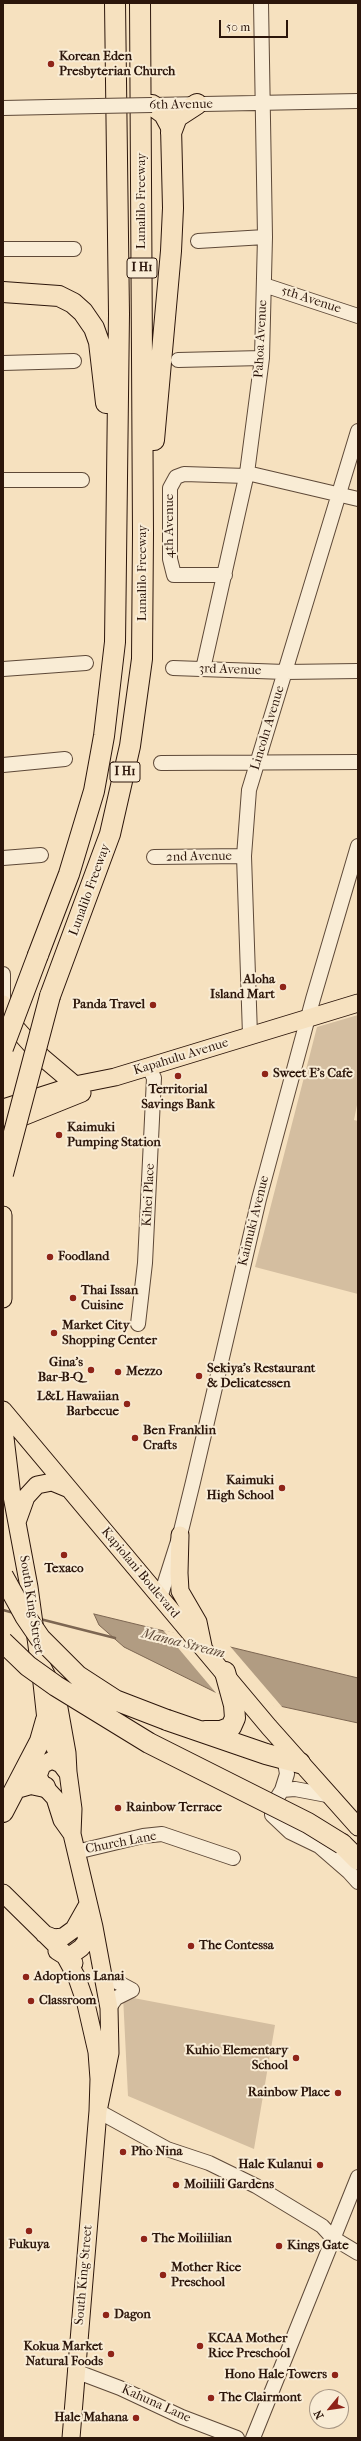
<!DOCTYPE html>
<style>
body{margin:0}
#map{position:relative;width:361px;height:2441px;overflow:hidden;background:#f6e1bf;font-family:"IM FELL French Canon",serif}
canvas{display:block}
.frame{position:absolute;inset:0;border:4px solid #2c160b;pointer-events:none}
.north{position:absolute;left:309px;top:2389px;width:40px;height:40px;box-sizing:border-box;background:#f9ecd5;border:1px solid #a79684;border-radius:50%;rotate:241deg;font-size:11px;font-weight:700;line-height:16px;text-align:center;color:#2c160b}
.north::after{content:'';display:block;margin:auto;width:14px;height:18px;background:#8f2418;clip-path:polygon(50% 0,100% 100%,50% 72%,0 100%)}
.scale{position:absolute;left:219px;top:20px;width:69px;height:18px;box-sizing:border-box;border:2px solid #2c160b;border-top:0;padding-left:5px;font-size:12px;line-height:14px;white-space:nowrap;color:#2c160b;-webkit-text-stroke:3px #f9ecd5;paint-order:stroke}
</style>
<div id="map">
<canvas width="361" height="2441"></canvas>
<div class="frame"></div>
<div class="north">N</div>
<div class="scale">50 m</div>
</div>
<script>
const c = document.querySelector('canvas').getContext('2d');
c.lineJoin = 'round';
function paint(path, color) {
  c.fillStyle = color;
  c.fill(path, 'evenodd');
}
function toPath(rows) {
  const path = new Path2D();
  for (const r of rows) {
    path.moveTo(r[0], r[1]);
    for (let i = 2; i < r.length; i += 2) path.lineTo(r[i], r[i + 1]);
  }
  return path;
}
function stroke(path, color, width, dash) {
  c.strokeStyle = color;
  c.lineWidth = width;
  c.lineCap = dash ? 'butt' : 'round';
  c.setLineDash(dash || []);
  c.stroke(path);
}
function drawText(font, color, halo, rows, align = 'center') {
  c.font = font + ' "IM FELL French Canon",serif';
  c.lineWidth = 4;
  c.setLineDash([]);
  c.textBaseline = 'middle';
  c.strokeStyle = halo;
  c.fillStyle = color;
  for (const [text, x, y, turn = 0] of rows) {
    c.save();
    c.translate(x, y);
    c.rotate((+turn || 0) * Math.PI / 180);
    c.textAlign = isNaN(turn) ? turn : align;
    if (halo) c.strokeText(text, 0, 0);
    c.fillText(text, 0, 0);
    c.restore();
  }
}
const green = toPath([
 [358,1015,358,1100,354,1120,358,1121,358,1294,255,1267,317,1027],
 [123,1996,275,2025,254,2149,128,2096]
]);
const water = toPath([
 [94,1614,358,1678,358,1723,215,1692,124,1647,99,1625,94,1614]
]);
const pier = toPath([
 [163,1630,229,1645,283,1708,216,1693]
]);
const stream = toPath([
 [3,1610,14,1613],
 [40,1619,115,1638]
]);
const minor = toPath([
 [152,105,358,101],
 [3,108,98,106],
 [198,241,265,237],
 [3,249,74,249],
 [264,285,358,316],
 [178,360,262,358],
 [3,363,74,361],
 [247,473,358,499],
 [3,480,82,480],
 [225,575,174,575,170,559,170,488,176,477,184,474,246,476],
 [173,668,285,672,358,671],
 [3,669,86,663],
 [203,669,247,473,262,358,265,237,261,3],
 [161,763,358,762],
 [3,765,65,759],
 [154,857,244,856],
 [3,858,41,855],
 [3,974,3,1014],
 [250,1035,244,856,249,790,358,431],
 [138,1324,145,1263,154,1078,148,1066],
 [160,1598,180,1535,193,1482,259,1199,313,999,358,846],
 [283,1751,287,1774,282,1790,272,1806,272,1815,290,1832,319,1846,349,1872,358,1882],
 [282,1790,295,1789,332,1796],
 [76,1852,143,1836,162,1834,233,1858],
 [102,1977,117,1982,132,1990],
 [109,2008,116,1998,132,1990],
 [98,2111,167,2149,209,2163,256,2186,322,2226,333,2238,358,2253],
 [75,2371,120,2388,182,2417,237,2438],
 [253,2438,358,2177]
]);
const major = toPath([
 [3,1004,16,1028,42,1057,75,1085],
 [3,1108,75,1085,115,1077,358,1003],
 [8,1118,15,1120,82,1093],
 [3,1215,3,1299],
 [3,1410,269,1727,358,1827],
 [3,1421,12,1496,29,1587,39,1660,57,1697,67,1753,68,1772,73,1809,72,1834,94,1927,109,2008,110,2053,98,2111],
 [17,1522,26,1497,37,1485,52,1482,69,1489],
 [180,1535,179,1573,180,1591,198,1622,203,1646],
 [41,1674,46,1720,50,1738,64,1766],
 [67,1772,61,1764,52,1760,42,1765,38,1776,42,1784,55,1798,62,1820,72,1834],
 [3,1893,74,1963],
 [44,1934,54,1938,63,1937,74,1929,87,1906],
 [57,1951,65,1956,74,1953,81,1948,86,1942,87,1922],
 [65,1956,77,1978,86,2004,97,2052,99,2079,98,2111,71,2438]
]);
const highway = toPath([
 [152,105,164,114,171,127,173,208,171,251,154,440],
 [171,133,177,117,197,104],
 [3,292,59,296,73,303,83,312,94,328,99,342,106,403],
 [38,955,69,874,94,791,104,736,115,642,119,314,115,3],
 [50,996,110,834,130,746,142,659,143,533,140,3],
 [167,1720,266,1754,300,1763],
 [205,1731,221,1731,231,1727,235,1718,234,1705,225,1672],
 [17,1788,31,1784,45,1787],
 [3,1812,40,1741,46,1720],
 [342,1844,358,1860]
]);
const minorBridge = toPath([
 [98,106,152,105]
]);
const highwayBridge = toPath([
 [3,1048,38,955],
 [3,1174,50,996],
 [3,1576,25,1616,40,1638,78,1676,115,1700,167,1720],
 [3,1642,28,1666,56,1686,149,1743,308,1823,342,1844]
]);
const markers = [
 [51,64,4,"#8f2418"],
 [283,987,4,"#8f2418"],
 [153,1005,4,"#8f2418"],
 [265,1074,4,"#8f2418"],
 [178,1076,4,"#8f2418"],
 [59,1135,4,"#8f2418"],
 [50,1257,4,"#8f2418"],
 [73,1298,4,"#8f2418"],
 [54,1333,4,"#8f2418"],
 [91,1370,4,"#8f2418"],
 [118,1372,4,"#8f2418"],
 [199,1376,4,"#8f2418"],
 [127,1404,4,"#8f2418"],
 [135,1438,4,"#8f2418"],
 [282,1488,4,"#8f2418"],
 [64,1555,4,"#8f2418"],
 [118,1808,4,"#8f2418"],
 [191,1946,4,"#8f2418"],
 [26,1977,4,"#8f2418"],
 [31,2001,4,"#8f2418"],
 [296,2058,4,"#8f2418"],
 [338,2093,4,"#8f2418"],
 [123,2152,4,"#8f2418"],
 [320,2165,4,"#8f2418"],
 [176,2185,4,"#8f2418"],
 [29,2231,4,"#8f2418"],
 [144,2239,4,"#8f2418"],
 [279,2246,4,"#8f2418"],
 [163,2275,4,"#8f2418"],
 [106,2315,4,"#8f2418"],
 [200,2346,4,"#8f2418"],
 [111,2354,4,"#8f2418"],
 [335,2375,4,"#8f2418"],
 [211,2398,4,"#8f2418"],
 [136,2418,4,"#8f2418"]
];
const shields = [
 [142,268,30],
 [125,772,30]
];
const shieldNames = [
 ["I H1",142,268],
 ["I H1",125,772]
];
const poiNames = [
 ["Korean Eden",59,57],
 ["Presbyterian Church",59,72],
 ["Aloha",275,980,"right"],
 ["Island Mart",275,995,"right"],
 ["Panda Travel",145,1005,"right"],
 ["Sweet E's Cafe",273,1074],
 ["Territorial",178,1090,"center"],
 ["Savings Bank",178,1105,"center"],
 ["Kaimuki",67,1128],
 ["Pumping Station",67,1143],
 ["Foodland",58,1257],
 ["Thai Issan",81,1291],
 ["Cuisine",81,1306],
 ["Market City",62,1326],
 ["Shopping Center",62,1341],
 ["Gina's",83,1363,"right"],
 ["Bar-B-Q",83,1378,"right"],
 ["Sekiya's Restaurant",207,1369],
 ["& Delicatessen",207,1384],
 ["Mezzo",126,1372],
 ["L&L Hawaiian",119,1397,"right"],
 ["Barbecue",119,1412,"right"],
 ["Ben Franklin",143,1431],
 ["Crafts",143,1446],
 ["Kaimuki",274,1481,"right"],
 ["High School",274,1496,"right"],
 ["Texaco",64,1569,"center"],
 ["Rainbow Terrace",126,1808],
 ["The Contessa",199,1946],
 ["Adoptions Lanai",34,1977],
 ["Classroom",39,2001],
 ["Kuhio Elementary",288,2051,"right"],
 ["School",288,2066,"right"],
 ["Rainbow Place",330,2093,"right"],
 ["Pho Nina",131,2152],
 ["Hale Kulanui",312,2165,"right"],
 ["Moiliili Gardens",184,2185],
 ["The Moiliilian",152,2239],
 ["Fukuya",29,2245,"center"],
 ["Kings Gate",287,2246],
 ["Mother Rice",171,2268],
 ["Preschool",171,2283],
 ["Dagon",114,2315],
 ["KCAA Mother",208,2339],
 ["Rice Preschool",208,2354],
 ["Kokua Market",103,2347,"right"],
 ["Natural Foods",103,2362,"right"],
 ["Hono Hale Towers",327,2375,"right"],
 ["The Clairmont",219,2398],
 ["Hale Mahana",128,2418,"right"]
];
const streetNames = [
 ["6th Avenue",181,105,-1],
 ["Lunalilo Freeway",142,201,-90],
 ["5th Avenue",311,300,18],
 ["Pahoa Avenue",261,339,-87],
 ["4th Avenue",170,526,-90],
 ["Lunalilo Freeway",143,573,-90],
 ["3rd Avenue",230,670,2],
 ["Lincoln Avenue",268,728,-73],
 ["2nd Avenue",199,857,-1],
 ["Lunalilo Freeway",90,890,-70],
 ["Kapahulu Avenue",181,1057,-17],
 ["Kihei Place",149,1195,-87],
 ["Kaimuki Avenue",254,1221,-76],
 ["Kapiolani Boulevard",140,1573,50],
 ["South King Street",31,1605,81],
 ["Church Lane",121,1843,-11],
 ["South King Street",84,2275,-85],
 ["Kahuna Lane",156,2404,24]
];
const waterNames = [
 ["Manoa Stream",183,1644,14]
];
paint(green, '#d4bea0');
paint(water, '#b19c82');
stroke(water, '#7c6652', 1);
paint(pier, '#f6e1bf');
stroke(stream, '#7c6652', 2.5);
stroke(minor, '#5e4938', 16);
stroke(major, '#2c160b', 19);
stroke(highway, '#2c160b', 22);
stroke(minor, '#f9ecd5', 14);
stroke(major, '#f6e1bf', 17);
stroke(highway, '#f6e1bf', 20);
stroke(minorBridge, '#5e4938', 16, []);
stroke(highwayBridge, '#2c160b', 22, []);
stroke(minorBridge, '#f9ecd5', 14);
stroke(highwayBridge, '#f6e1bf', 20);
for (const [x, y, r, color] of markers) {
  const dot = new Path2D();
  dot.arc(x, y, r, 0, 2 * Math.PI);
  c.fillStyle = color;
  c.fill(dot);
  stroke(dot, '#f9ecd5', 1.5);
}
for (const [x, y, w] of shields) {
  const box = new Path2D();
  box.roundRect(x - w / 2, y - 10, w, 20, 3);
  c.fillStyle = '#f9ecd5';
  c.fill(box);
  stroke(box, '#2c160b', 1);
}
drawText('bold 12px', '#2c160b', null, shieldNames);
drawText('bold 13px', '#2c160b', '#f9ecd5', poiNames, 'left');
drawText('13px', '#2c160b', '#f9ecd5', streetNames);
drawText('italic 14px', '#614c3b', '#f9ecd5', waterNames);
</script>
